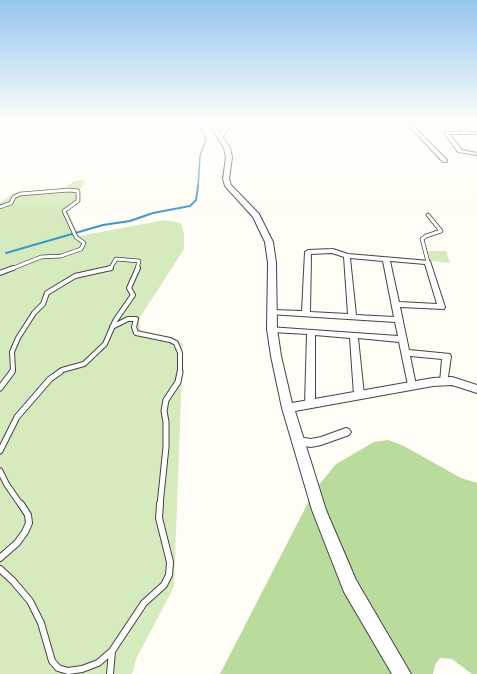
<!DOCTYPE html>
<style>
body{margin:0}
canvas{display:block;background:#fffdf5}
</style>
<canvas width="477" height="674"></canvas>
<script>
const c = document.querySelector('canvas').getContext('2d');
c.lineJoin = 'round';
function paint(path, color) {
  c.fillStyle = color;
  c.fill(path, 'evenodd');
}
function toPath(rows) {
  const path = new Path2D();
  for (const r of rows) {
    path.moveTo(r[0], r[1]);
    for (let i = 2; i < r.length; i += 2) path.lineTo(r[i], r[i + 1]);
  }
  return path;
}
function stroke(path, color, width, dash) {
  c.strokeStyle = color;
  c.lineWidth = width;
  c.lineCap = dash ? 'butt' : 'round';
  c.setLineDash(dash || []);
  c.stroke(path);
}
const green = toPath([
 [82,180,85,182,80,189,81,201,67,210,79,236,165,220,181,223,184,234,184,249,139,319,141,332,171,337,183,344,174,587,137,657,132,674,0,674,0,203,14,193,55,191,65,188,74,181],
 [428,251,446,251,450,263,433,261,430,260]
]);
const forest = toPath([
 [388,440,402,445,461,478,477,483,477,674,472,674,452,659,440,658,435,665,433,674,220,674,314,491,336,464,374,442]
]);
const streamFar1 = toPath([
 [198,187,200,156,206,139,199,123]
]);
const stream = toPath([
 [6,253,103,225,130,221,153,213,190,206,196,200,198,186]
]);
const serviceFar4 = toPath([
 [303,123,305,127]
]);
const serviceFar3 = toPath([
 [0,207,11,203,14,197,20,194,69,190,78,191,78,201,64,211,76,237,84,243,81,249,61,256,41,257,11,269],
 [428,215,441,231,426,236,422,239,428,262],
 [110,269,116,259,139,261,137,269]
]);
const serviceFar2 = toPath([
 [0,273,13,268],
 [112,327,128,319,136,319,134,327,136,333,170,340,176,343,180,353,180,373],
 [11,373,13,370,12,352,18,338,34,313,43,304,47,293,75,276,111,268],
 [58,373,62,370,84,364,105,344,115,321,133,295,129,288,138,268]
]);
const serviceFar1 = toPath([
 [0,388,12,372],
 [0,451,17,417,50,379,60,372],
 [0,471,7,485,21,505],
 [160,505,166,447,166,422,164,411,166,400,178,382,180,372]
]);
const service = toPath([
 [0,558,17,543,25,532,29,523,28,515,21,504],
 [0,569,13,581,30,601,41,623,52,661,58,668,68,671,82,669,98,663,112,651,110,674],
 [112,651,144,603,164,585,169,575,170,562,159,518,160,504]
]);
const minor = toPath([
 [233,123,237,123,228,129,222,138,218,138,218,137,224,127,233,123],
 [406,123,410,123,447,160,447,162,443,162,406,123],
 [456,123,460,123,469,132,477,132,477,134,449,134,462,150,477,153,477,155,458,152,444,133,446,132,464,132,456,123],
 [333,249,348,254,430,261,445,307,444,309,400,307,409,350,450,354,451,356,447,384,441,384,440,382,442,359,410,356,416,385,415,387,412,388,409,387,408,385,399,342,358,338,364,395,362,398,359,399,356,398,354,395,350,338,315,335,315,404,313,407,310,408,307,407,305,404,307,334,272,332,268,329,269,327,398,336,395,322,269,314,268,312,269,310,272,310,302,311,305,252,308,250,333,249],
 [332,253,344,257,348,314,310,312,311,254,332,253],
 [350,258,383,261,394,317,356,315,350,258],
 [390,261,425,264,437,304,399,302,390,261],
 [346,428,349,429,351,432,349,435,321,445,311,447,298,445,295,444,293,441,295,438,298,437,311,439,321,437,346,428]
]);
const tertiary = toPath([
 [209,123,213,123,230,148,232,157,229,179,231,185,259,214,273,242,276,263,277,329,281,356,292,403,433,378,452,377,477,385,477,393,452,385,433,386,295,411,326,510,356,580,411,674,392,674,344,592,312,510,282,408,271,356,267,329,268,263,265,242,253,217,225,186,223,179,226,157,224,148,209,123]
]);
paint(green, '#d5ebbd');
paint(forest, '#b9dc9c');
stroke(streamFar1, '#3f96cf', 1.5);
stroke(stream, '#3f96cf', 2);
stroke(serviceFar4, '#444', 3.5);
stroke(serviceFar3, '#444', 4.5);
stroke(serviceFar2, '#444', 6);
stroke(serviceFar1, '#444', 7);
stroke(service, '#444', 8);
stroke(minor, '#444', 2);
stroke(tertiary, '#444', 2);
stroke(serviceFar4, '#fff', 2.5);
stroke(serviceFar3, '#fff', 3);
stroke(serviceFar2, '#fff', 4);
stroke(serviceFar1, '#fff', 5);
stroke(service, '#fff', 6);
paint(minor, '#fff');
paint(tertiary, '#fff');
const sky = c.createLinearGradient(0, 0, 0, 217);
sky.addColorStop(0, '#95c6ee');
sky.addColorStop(0.57, '#fffefa');
sky.addColorStop(1, '#fffefa00');
c.fillStyle = sky;
c.fillRect(0, 0, 477, 217);
</script>
